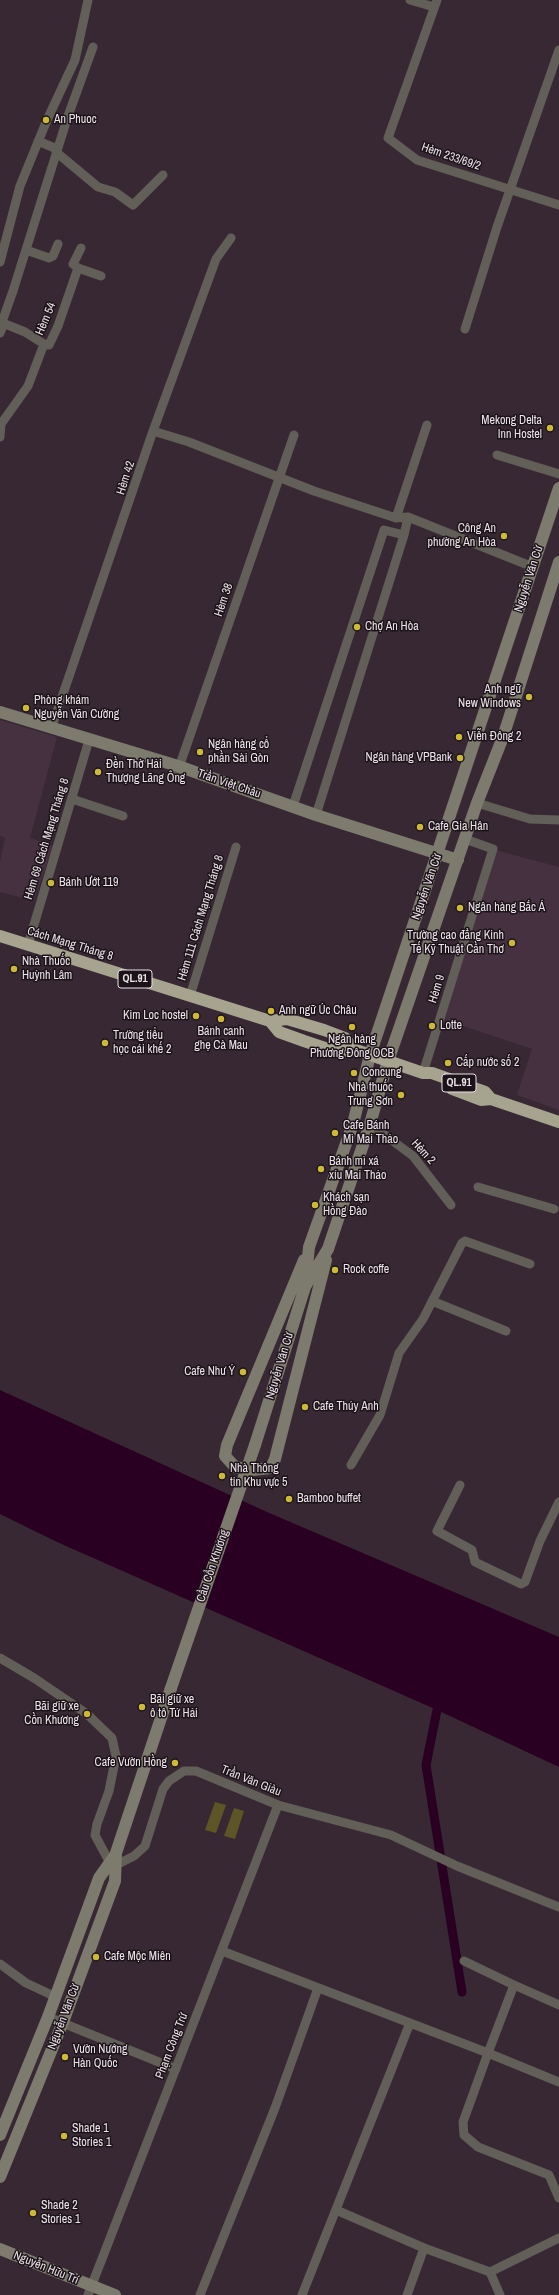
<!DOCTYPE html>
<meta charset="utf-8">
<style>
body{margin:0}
canvas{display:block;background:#382833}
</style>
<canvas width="559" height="2295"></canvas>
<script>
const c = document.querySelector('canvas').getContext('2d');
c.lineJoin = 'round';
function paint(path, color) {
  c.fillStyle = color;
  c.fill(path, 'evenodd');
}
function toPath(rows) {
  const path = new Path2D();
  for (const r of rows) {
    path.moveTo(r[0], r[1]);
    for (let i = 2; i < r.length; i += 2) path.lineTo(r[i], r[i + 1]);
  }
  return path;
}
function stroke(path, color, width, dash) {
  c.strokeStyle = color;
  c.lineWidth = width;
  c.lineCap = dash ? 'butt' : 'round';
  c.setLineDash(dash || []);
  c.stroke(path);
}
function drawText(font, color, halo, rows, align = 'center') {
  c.font = font + ' "Archivo Narrow",sans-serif';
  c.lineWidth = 3;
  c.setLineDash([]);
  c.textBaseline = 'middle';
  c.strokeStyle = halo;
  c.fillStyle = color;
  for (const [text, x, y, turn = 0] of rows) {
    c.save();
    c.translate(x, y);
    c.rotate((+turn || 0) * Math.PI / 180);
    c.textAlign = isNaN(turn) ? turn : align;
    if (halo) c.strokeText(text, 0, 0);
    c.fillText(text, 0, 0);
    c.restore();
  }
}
const built = toPath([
 [0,720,57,737,30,838,53,846,34,901,0,892,0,862,5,838,0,836],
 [495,850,559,867,559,1110,517,1095,532,1049,442,1019]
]);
const green = toPath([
 [215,1802,226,1805,216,1833,205,1830],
 [234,1808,244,1811,235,1839,224,1836]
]);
const water = toPath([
 [0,1390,267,1512,559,1637,559,1767,437,1710,57,1542,0,1514]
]);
const canal = toPath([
 [437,1710,426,1765,462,1992]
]);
const street = toPath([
 [410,0,434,7],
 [437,0,388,138,417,160,559,205],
 [38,141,57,149],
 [56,152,98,187,115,192,133,205,163,175],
 [26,250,49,258,53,256,58,244],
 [0,262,20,186,47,120,75,60,88,0],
 [78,268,73,264,81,248],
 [0,322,25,332,44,344],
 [2,322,13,291,68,116,93,47],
 [465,329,497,227,559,50],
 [0,333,4,323],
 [44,344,49,345,58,326,78,268,101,276],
 [153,431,189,442,314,491,396,518,408,517],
 [0,437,1,424,28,386,44,344],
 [497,455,559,474],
 [396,518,427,425],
 [51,729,153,431,216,259,231,238],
 [177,773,294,435],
 [72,799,123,816],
 [477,803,530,819,559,820],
 [293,806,384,530,404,535],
 [316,815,404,535,408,517,533,567],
 [28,945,89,740],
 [190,996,236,847],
 [423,1073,493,849,465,839],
 [370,1124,413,1156,451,1205],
 [478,1187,554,1209],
 [432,1301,506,1331],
 [351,1465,380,1415,399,1353,423,1319,462,1243,465,1241,530,1264],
 [460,1485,437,1531,472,1550,475,1562,521,1584,525,1582,540,1541,559,1502],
 [0,1658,34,1678,87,1714,112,1738,116,1756,109,1791,97,1824,95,1835,110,1863],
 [116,1865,134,1856,145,1846,163,1789,169,1781,184,1771,196,1771,278,1805,391,1835,457,1866,559,1907],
 [222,1951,410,2023,302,2295],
 [464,1961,514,1985],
 [0,1964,26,1983,56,1997],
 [559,2005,514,1985,488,2053,559,2082],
 [48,2017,176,2069],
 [410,2023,488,2053,463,2122,464,2135,478,2147,549,2175,559,2198],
 [336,2210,424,2248,407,2295],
 [424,2248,490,2272,500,2295],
 [490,2272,559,2238],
 [88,2295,278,1805],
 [200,2295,275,2108,318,1988]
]);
const secondary = toPath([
 [0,712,178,766,316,815,458,860],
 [304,1260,227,1445,225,1456,235,1467,252,1470,271,1468,275,1459,326,1260],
 [306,1285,328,1249,370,1124,388,1061,477,803,503,737,559,562],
 [255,1445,305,1287,309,1247,353,1124,370,1055,559,488],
 [0,2135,48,2017,99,1878,116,1854],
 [0,2177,63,2022,115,1881,116,1853,171,1688],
 [0,2249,115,2295]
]);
const highway = toPath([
 [0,936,270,1021,287,1019,324,1030,345,1038,353,1049],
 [270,1021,279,1032,304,1041,337,1052,353,1049,423,1073,432,1073,485,1092,491,1099],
 [452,1089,481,1100,491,1099,559,1122]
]);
const secondaryBridge = toPath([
 [171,1688,255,1445]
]);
const markers = [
 [46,120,4,"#cdb938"],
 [550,428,4,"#cdb938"],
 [504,536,4,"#cdb938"],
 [357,627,4,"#cdb938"],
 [529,697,4,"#cdb938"],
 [26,708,4,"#cdb938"],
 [459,737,4,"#cdb938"],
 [200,752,4,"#cdb938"],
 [460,758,4,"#cdb938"],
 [98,772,4,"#cdb938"],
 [420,827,4,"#cdb938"],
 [51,883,4,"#cdb938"],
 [460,908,4,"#cdb938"],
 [512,943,4,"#cdb938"],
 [14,969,4,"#cdb938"],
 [271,1011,4,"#cdb938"],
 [196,1016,4,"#cdb938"],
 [221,1019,4,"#cdb938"],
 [432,1026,4,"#cdb938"],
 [352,1027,4,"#cdb938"],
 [105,1043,4,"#cdb938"],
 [448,1063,4,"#cdb938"],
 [354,1073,4,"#cdb938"],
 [401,1095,4,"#cdb938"],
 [335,1133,4,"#cdb938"],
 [321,1169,4,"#cdb938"],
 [315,1205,4,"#cdb938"],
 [335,1270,4,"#cdb938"],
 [243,1372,4,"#cdb938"],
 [305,1407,4,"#cdb938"],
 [222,1476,4,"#cdb938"],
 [289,1499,4,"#cdb938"],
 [142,1707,4,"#cdb938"],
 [87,1714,4,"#cdb938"],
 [175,1763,4,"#cdb938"],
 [96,1957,4,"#cdb938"],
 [65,2057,4,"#cdb938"],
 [64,2136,4,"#cdb938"],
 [33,2213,4,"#cdb938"]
];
const shields = [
 [135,979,34],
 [459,1083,34]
];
const shieldNames = [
 ["QL.91",135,979],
 ["QL.91",459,1083]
];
const poiNames = [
 ["An Phuoc",54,120],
 ["Mekong Delta",542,421,"right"],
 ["Inn Hostel",542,435,"right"],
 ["Công An",496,529,"right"],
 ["phường An Hòa",496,543,"right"],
 ["Chợ An Hòa",365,627],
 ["Anh ngữ",521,690,"right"],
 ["New Windows",521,704,"right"],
 ["Phòng khám",34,701],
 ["Nguyễn Văn Cường",34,715],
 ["Viễn Đông 2",467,737],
 ["Ngân hàng cổ",208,745],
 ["phần Sài Gòn",208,759],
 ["Ngân hàng VPBank",452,758,"right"],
 ["Đền Thờ Hải",106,765],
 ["Thượng Lãng Ông",106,779],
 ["Cafe Gia Hân",428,827],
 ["Bánh Ướt 119",59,883],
 ["Ngân hàng Bắc Á",468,908],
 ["Trường cao đẳng Kinh",504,936,"right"],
 ["Tế Kỹ Thuật Cần Thơ",504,950,"right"],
 ["Nhà Thuốc",22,962],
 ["Huỳnh Lâm",22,976],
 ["Anh ngữ Úc Châu",279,1011],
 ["Kim Loc hostel",188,1016,"right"],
 ["Lotte",440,1026],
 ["Bánh canh",221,1032,"center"],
 ["ghẹ Cà Mau",221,1046,"center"],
 ["Trường tiểu",113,1036],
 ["học cái khế 2",113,1050],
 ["Ngân hàng",352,1040,"center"],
 ["Phương Đông OCB",352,1054,"center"],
 ["Cấp nước số 2",456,1063],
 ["Concung",362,1073],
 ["Nhà thuốc",393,1088,"right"],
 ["Trung Sơn",393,1102,"right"],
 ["Cafe Bánh",343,1126],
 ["Mì Mai Thảo",343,1140],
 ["Bánh mì xá",329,1162],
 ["xíu Mai Thảo",329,1176],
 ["Khách sạn",323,1198],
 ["Hồng Đào",323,1212],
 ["Rock coffe",343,1270],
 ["Cafe Như Ý",235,1372,"right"],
 ["Cafe Thúy Anh",313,1407],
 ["Nhà Thông",230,1469],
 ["tin Khu vực 5",230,1483],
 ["Bamboo buffet",297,1499],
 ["Bãi giữ xe",150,1700],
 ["ô tô Tứ Hải",150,1714],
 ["Bãi giữ xe",79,1707,"right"],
 ["Cồn Khương",79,1721,"right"],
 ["Cafe Vườn Hồng",167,1763,"right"],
 ["Cafe Mộc Miên",104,1957],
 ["Vườn Nướng",73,2050],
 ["Hàn Quốc",73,2064],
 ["Shade 1",72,2129],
 ["Stories 1",72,2143],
 ["Shade 2",41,2206],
 ["Stories 1",41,2220]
];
const streetNames = [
 ["Hẻm 233/69/2",451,157,19],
 ["Hèm 54",46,319,-67],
 ["Hèm 42",126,478,-72],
 ["Nguyễn Văn Cừ",529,579,-72],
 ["Hèm 38",224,600,-71],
 ["Trần Việt Châu",229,784,19],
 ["Hẻm 69 Cách Mạng Tháng 8",47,839,-73],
 ["Nguyễn Văn Cừ",427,887,-71],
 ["Hẻm 111 Cách Mạng Tháng 8",201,918,-73],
 ["Cách Mạng Tháng 8",70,944,17],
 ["Hẻm 9",437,989,-73],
 ["Hẻm 2",423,1152,48],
 ["Nguyễn Văn Cừ",280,1366,-73],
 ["Cầu Cồn Khương",213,1566,-71],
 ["Trần Văn Giàu",251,1781,22],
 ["Nguyễn Văn Cừ",64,2017,-69],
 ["Phạm Công Trứ",172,2046,-69],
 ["Nguyễn Hữu Trí",46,2268,22]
];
paint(built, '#45313f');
paint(green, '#5d5526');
paint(water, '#290021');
stroke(canal, '#290021', 9);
stroke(street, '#615f57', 9);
stroke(secondary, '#7d7b6e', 12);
stroke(highway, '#a6a38e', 12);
stroke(secondaryBridge, '#7d7b6e', 12);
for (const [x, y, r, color] of markers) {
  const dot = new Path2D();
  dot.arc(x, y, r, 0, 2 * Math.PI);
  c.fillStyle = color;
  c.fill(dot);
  stroke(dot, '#1b1318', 1.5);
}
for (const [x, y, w] of shields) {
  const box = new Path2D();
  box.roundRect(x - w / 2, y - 9, w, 18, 3);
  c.fillStyle = '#1b1318';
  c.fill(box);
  stroke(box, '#ede3ea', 1);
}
drawText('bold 11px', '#ede3ea', null, shieldNames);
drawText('12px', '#ede3ea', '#1b1318', poiNames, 'left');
drawText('12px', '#ede3ea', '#1b1318', streetNames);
</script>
